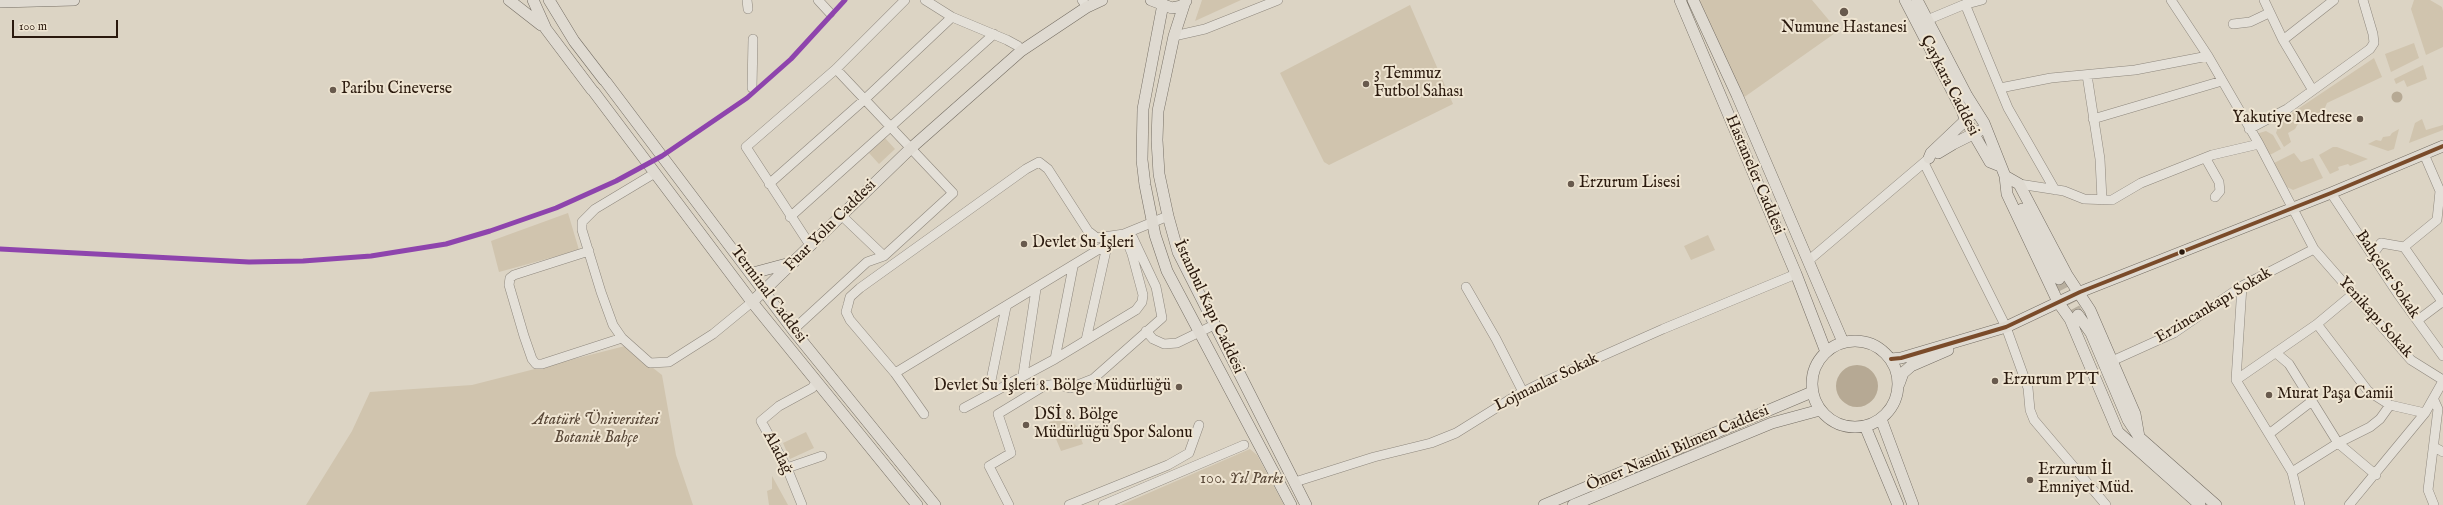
<!DOCTYPE html>
<meta charset="utf-8">
<style>
body{margin:0}
#map{position:relative;width:2443px;height:505px;overflow:hidden;background:#dcd4c4;font-family:"IM FELL English",serif}
canvas{display:block}
.scale{position:absolute;left:12px;top:20px;width:106px;height:18px;box-sizing:border-box;border:2px solid #2a190d;border-top:0;padding-left:5px;font-size:12px;line-height:14px;white-space:nowrap;color:#2a190d;-webkit-text-stroke:3px #efe5d2;paint-order:stroke}
</style>
<div id="map">
<canvas width="2443" height="505"></canvas>
<div class="scale">100 m</div>
</div>
<script>
const c = document.querySelector('canvas').getContext('2d');
c.lineJoin = 'round';
function paint(path, color) {
  c.fillStyle = color;
  c.fill(path, 'evenodd');
}
function toPath(rows) {
  const path = new Path2D();
  for (const r of rows) {
    if (r.length === 3) {
      path.moveTo(r[0] + r[2], r[1]);
      path.arc(r[0], r[1], r[2], 0, 2 * Math.PI);
      continue;
    }
    path.moveTo(r[0], r[1]);
    for (let i = 2; i < r.length; i += 2) path.lineTo(r[i], r[i + 1]);
  }
  return path;
}
function stroke(path, color, width, dash) {
  c.strokeStyle = color;
  c.lineWidth = width;
  c.lineCap = dash ? 'butt' : 'round';
  c.setLineDash(dash || []);
  c.stroke(path);
}
function drawText(font, color, halo, rows, align = 'center') {
  c.font = font + ' "IM FELL English",serif';
  c.lineWidth = 4;
  c.setLineDash([]);
  c.textBaseline = 'middle';
  c.strokeStyle = halo;
  c.fillStyle = color;
  for (const [text, x, y, turn = 0] of rows) {
    c.save();
    c.translate(x, y);
    c.rotate((+turn || 0) * Math.PI / 180);
    c.textAlign = isNaN(turn) ? turn : align;
    if (halo) c.strokeText(text, 0, 0);
    c.fillText(text, 0, 0);
    c.restore();
  }
}
const green = toPath([
 [1202,0,1241,0,1195,21],
 [1701,0,1812,0,1838,31,1743,98,1697,2],
 [2414,0,2430,0,2442,7,2443,11,2443,47,2426,55,2411,9],
 [1410,5,1453,104,1329,165,1324,162,1280,73],
 [2414,43,2419,58,2391,72,2385,54],
 [2374,58,2382,77,2327,103,2321,117,2307,124,2299,122,2295,129,2288,133,2291,142,2284,147,2276,133,2280,121],
 [2423,65,2427,79,2407,87,2404,80,2396,84,2394,79],
 [2422,119,2426,130,2443,125,2443,130,2409,143,2415,123],
 [2399,129,2394,149,2388,151,2368,144,2376,140,2381,141,2383,137,2390,136,2392,133],
 [2266,131,2273,135,2281,149,2268,156,2256,134],
 [885,138,895,149,879,164,869,153],
 [2333,147,2337,147,2368,159,2350,166,2348,164,2338,167,2339,170,2330,174,2319,155],
 [2294,153,2301,162,2313,158,2323,178,2293,190,2287,187,2274,163],
 [568,213,579,250,499,272,491,241],
 [1708,235,1715,250,1691,260,1684,246],
 [625,346,662,375,676,455,693,505,306,505,352,431,370,392,472,385],
 [1060,420,1076,425,1083,444,1061,451,1049,422],
 [806,432,814,448,790,459,783,443],
 [1250,449,1257,455,1284,505,1121,505],
 [772,476,788,505,769,505,767,491,772,489]
]);
const water = toPath([
 [2397,97,5.5],
 [1857,386,21]
]);
const majorTunnel = toPath([
 [2059,279,2078,315]
]);
const minor = toPath([
 [747,0,748,9],
 [818,0,830,13],
 [925,0,952,17,1007,40,1018,46,1021,51],
 [1082,0,1087,7],
 [2171,0,2208,56,2259,144,2314,249,2411,360,2443,380],
 [2264,0,2283,40,2312,89],
 [1965,4,2008,108,2055,190],
 [1927,20,1963,5,1982,0],
 [2233,24,2250,22,2269,13],
 [1174,36,1205,29,1278,0],
 [2283,40,2334,0],
 [2087,75,2100,159,2102,200],
 [752,88,753,39],
 [2000,88,2051,78,2135,70,2208,56],
 [2093,119,2222,81],
 [2249,129,2287,109,2370,49,2374,43,2373,34,2363,0],
 [2206,159,2219,182,2220,191,2215,197],
 [1924,163,2006,327,2028,388,2030,410,2034,420,2106,505],
 [769,184,864,100,952,17],
 [2019,184,2064,191,2084,199,2112,200,2141,183,2212,155,2259,144],
 [2331,193,2398,294,2443,356],
 [841,215,884,256],
 [790,217,994,34],
 [810,245,746,147,836,69,905,0],
 [2404,247,2437,220,2440,191,2424,154],
 [589,251,514,275,510,278,509,285,524,336,532,359,536,364,542,364,622,338,650,363,669,362,713,334,752,302],
 [2373,254,2381,243,2404,247,2443,303],
 [1808,261,1927,160],
 [2242,286,2236,380,2292,472,2300,505],
 [1466,287,1496,339,1523,392],
 [2418,320,2442,302],
 [2317,324,2368,391,2390,405,2425,413],
 [793,330,867,262,884,256,953,193,836,69],
 [1146,331,1153,339,1164,344,1177,343,1214,325],
 [622,338,613,325,601,292,582,230,582,222,595,209,655,173],
 [1086,340,1107,246],
 [2276,353,2289,364,2338,443,2376,475],
 [1055,359,1073,267],
 [2112,361,2174,333,2242,286,2314,249],
 [895,373,1124,234,1132,254,1143,295,1142,302,1136,310,1055,359,964,408],
 [1023,375,1036,289],
 [2236,380,2317,324,2353,294],
 [988,395,1006,307],
 [924,414,895,373,850,320,846,312,848,305,850,297,860,288,1026,169,1039,162,1048,169,1088,231,1097,238,1124,234,1168,216],
 [2269,434,2312,401],
 [2434,447,2443,452],
 [787,468,822,456],
 [2292,472,2338,443,2370,427,2380,419,2390,405],
 [1295,482,1374,457,1431,443,1456,433,1517,395,1539,384,1663,329,1796,274],
 [802,505,787,468,761,421,779,406,812,388,817,382],
 [1009,505,989,466,1011,453,998,414,1044,386,1056,384,1070,388,1093,379,1162,318,1156,287,1130,232],
 [1069,505,1168,465,1189,453,1199,425],
 [1103,505,1244,445],
 [2349,505,2425,413,2443,381],
 [2434,505,2428,490,2438,409,2434,400]
]);
const major = toPath([
 [509,0,541,25],
 [533,0,546,29,592,90],
 [549,0,574,41,604,80],
 [1151,0,1172,8,1182,6,1186,1],
 [1160,0,1163,4,1143,109,1142,160,1145,185,1155,235,1167,271,1291,505],
 [1680,0,1796,274,1826,352],
 [1693,0,1737,95,1843,342],
 [1905,0,1962,110,1965,119,1990,162,2000,166],
 [1917,0,1967,96,1984,123,2007,181],
 [0,2,74,0],
 [1185,2,1174,36,1158,111,1157,140,1159,174,1168,216,1178,252,1306,505],
 [606,82,793,330,935,505],
 [594,92,752,302,917,505],
 [1938,153,1953,144,1979,131],
 [1929,158,1931,153,1970,116],
 [2022,209,2059,279],
 [753,273,794,262],
 [752,302,910,149,1021,51,1087,7,1102,0],
 [2078,315,2091,333,2128,420,2139,437,2216,505],
 [1855,384,43],
 [1891,359,1901,358,2006,327,2080,292,2331,193,2443,146],
 [1899,384,1903,373,1911,366,1948,350],
 [1881,419,1913,505],
 [1865,426,1898,505],
 [2139,437,2135,414,2090,310,2067,275,2019,184,2005,176,2007,194,2058,302,2070,319,2118,432,2200,505],
 [1544,505,1812,392],
 [1573,505,1772,423,1820,410]
]);
const bus1 = toPath([
 [1891,359,1901,358,2006,327,2080,292,2331,193,2443,146]
]);
const rail1 = toPath([
 [0,249,249,262,303,261,371,256,446,244,490,231,556,208,616,181,662,156,747,98,791,59,845,0]
]);
const markers = [
 [1844,12,5,"#685a4d"],
 [1366,84,4,"#685a4d"],
 [333,90,4,"#685a4d"],
 [2360,119,4,"#685a4d"],
 [1571,184,4,"#685a4d"],
 [1024,244,4,"#685a4d"],
 [2182,252,3.5,"#2a190d"],
 [1995,381,4,"#685a4d"],
 [1179,387,4,"#685a4d"],
 [2269,395,4,"#685a4d"],
 [1026,425,4,"#685a4d"],
 [2030,480,4,"#685a4d"]
];
const poiNames = [
 ["Numune Hastanesi",1844,29,"center"],
 ["3 Temmuz",1374,75],
 ["Futbol Sahası",1374,93],
 ["Paribu Cineverse",341,90],
 ["Yakutiye Medrese",2352,119,"right"],
 ["Erzurum Lisesi",1579,184],
 ["Devlet Su İşleri",1032,244],
 ["Erzurum PTT",2003,381],
 ["Devlet Su İşleri 8. Bölge Müdürlüğü",1171,387,"right"],
 ["Murat Paşa Camii",2277,395],
 ["DSİ 8. Bölge",1034,416],
 ["Müdürlüğü Spor Salonu",1034,434],
 ["Erzurum İl",2038,471],
 ["Emniyet Müd.",2038,489]
];
const streetNames = [
 ["Çaykara Caddesi",1949,86,63],
 ["Hastaneler Caddesi",1754,175,67],
 ["Fuar Yolu Caddesi",831,226,-45],
 ["Bahçeler Sokak",2387,275,56],
 ["Terminal Caddesi",768,295,53],
 ["Erzincankapı Sokak",2214,306,-31],
 ["İstanbul Kapı Caddesi",1208,307,65],
 ["Yenikapı Sokak",2375,318,48],
 ["Lojmanlar Sokak",1547,383,-26],
 ["Ömer Nasuhi Bilmen Caddesi",1678,449,-23],
 ["Aladağ",777,453,63]
];
const parkNames = [
 ["Atatürk Üniversitesi",596,421],
 ["Botanik Bahçe",596,439],
 ["100. Yıl Parkı",1242,480]
];
paint(green, '#d0c4ae');
paint(water, '#b6a994');
stroke(majorTunnel, '#b8af9f', 11, [11, 5.5]);
stroke(minor, '#8e877d', 10);
stroke(major, '#756e64', 12);
stroke(minor, '#e4e0d8', 9);
stroke(major, '#dfdad1', 11);
stroke(bus1, '#7a4b2a', 4);
stroke(rail1, '#8e44ad', 5);
for (const [x, y, r, color] of markers) {
  const dot = new Path2D();
  dot.arc(x, y, r, 0, 2 * Math.PI);
  c.fillStyle = color;
  c.fill(dot);
  stroke(dot, '#efe5d2', 1.5);
}
drawText('16px', '#2a190d', '#efe5d2', poiNames, 'left');
drawText('16px', '#2a190d', '#efe5d2', streetNames);
drawText('italic 16px', '#594838', '#efe5d2', parkNames);
</script>
